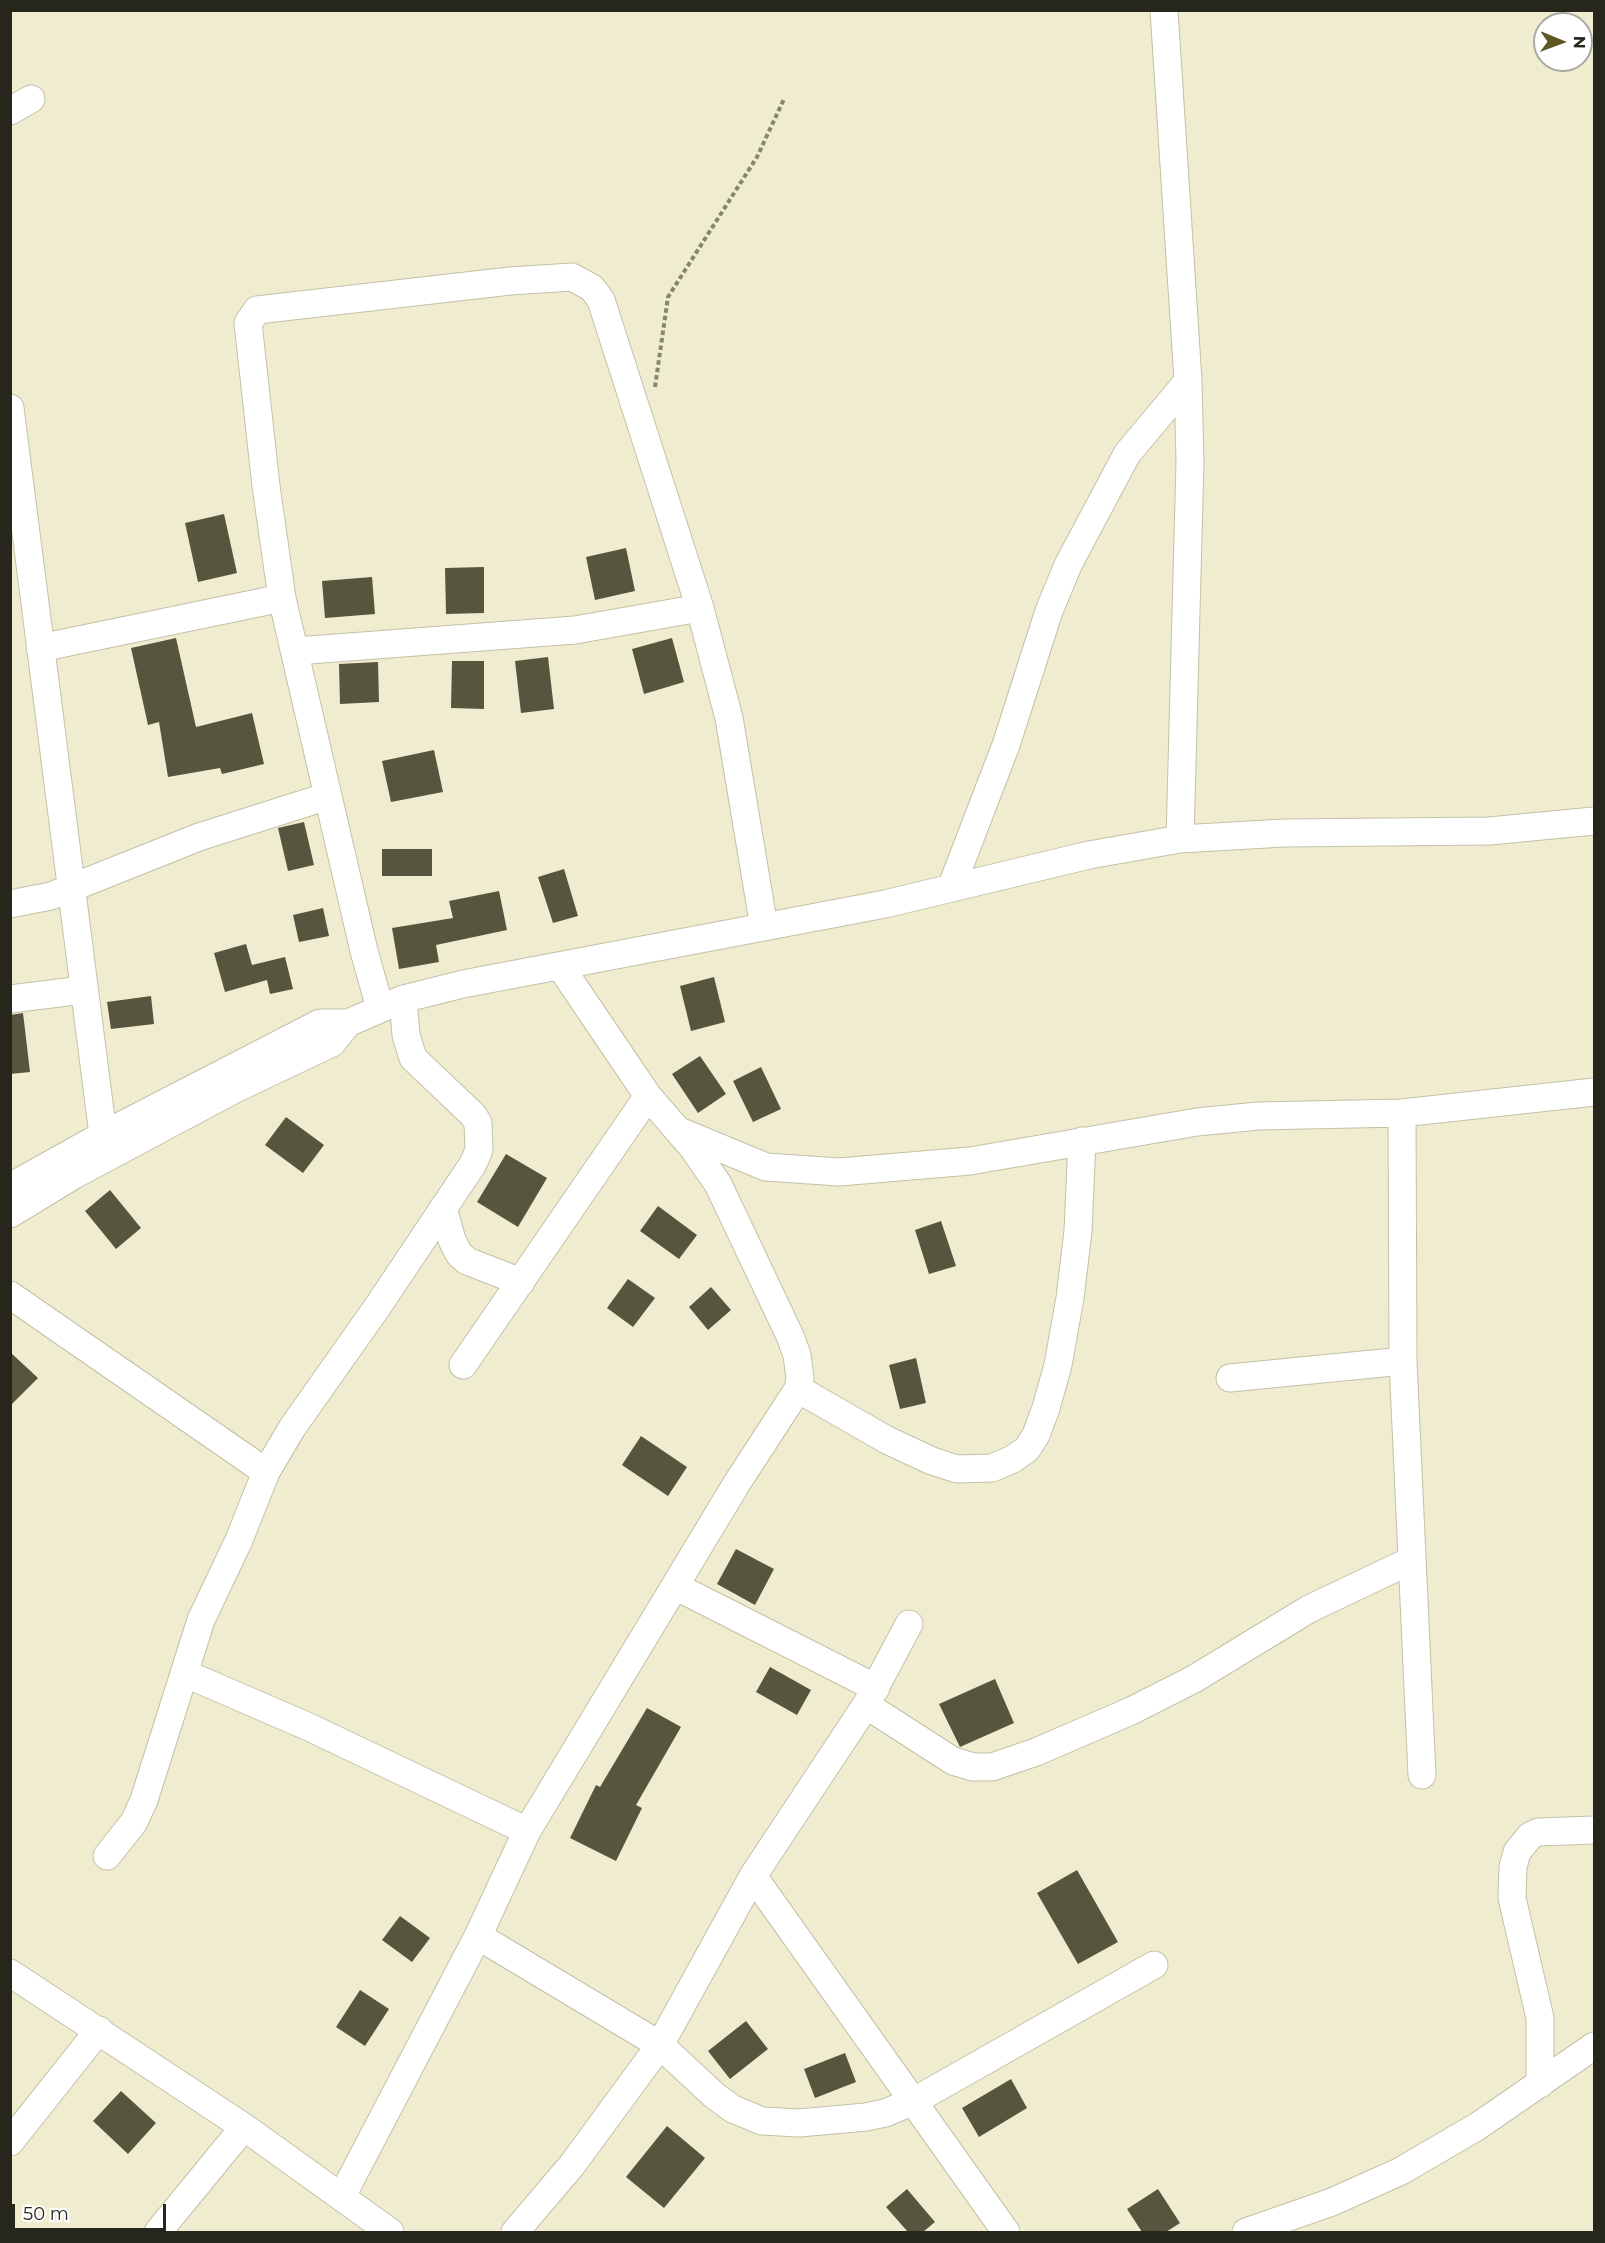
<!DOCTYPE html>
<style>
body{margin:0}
#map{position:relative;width:1605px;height:2243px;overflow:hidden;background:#efecd0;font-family:Montserrat,sans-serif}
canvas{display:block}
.frame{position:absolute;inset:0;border:12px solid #27261c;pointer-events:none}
.north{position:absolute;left:1533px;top:12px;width:60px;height:60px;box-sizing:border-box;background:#fff;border:2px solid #a9a8a4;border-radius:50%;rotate:91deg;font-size:16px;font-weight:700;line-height:24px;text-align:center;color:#27261c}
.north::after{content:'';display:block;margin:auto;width:21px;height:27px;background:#5d5724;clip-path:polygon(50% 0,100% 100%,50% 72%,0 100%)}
.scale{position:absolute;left:12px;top:2204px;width:154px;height:27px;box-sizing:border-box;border:3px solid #27261c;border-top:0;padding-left:8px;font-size:18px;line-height:21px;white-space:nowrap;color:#27261c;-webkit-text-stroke:4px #fff;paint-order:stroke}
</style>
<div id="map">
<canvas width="1605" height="2243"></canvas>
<div class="frame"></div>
<div class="north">N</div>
<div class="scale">50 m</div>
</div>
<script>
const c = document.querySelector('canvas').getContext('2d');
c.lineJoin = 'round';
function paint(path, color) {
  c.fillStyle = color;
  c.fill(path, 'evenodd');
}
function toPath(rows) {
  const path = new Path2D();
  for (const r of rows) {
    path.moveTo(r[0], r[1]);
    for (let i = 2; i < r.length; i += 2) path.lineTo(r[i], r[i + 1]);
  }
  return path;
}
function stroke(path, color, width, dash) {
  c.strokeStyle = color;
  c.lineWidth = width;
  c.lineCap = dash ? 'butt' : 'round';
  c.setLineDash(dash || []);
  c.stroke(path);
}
const building = toPath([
 [224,514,237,573,198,582,185,523],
 [626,548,635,591,595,600,586,557],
 [484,567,484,613,446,614,445,568],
 [372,577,375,614,325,618,322,581],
 [176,638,196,727,252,713,264,764,222,774,220,768,168,777,159,722,148,725,131,648],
 [672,638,684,682,644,694,632,649],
 [548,657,554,709,521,713,515,661],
 [452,661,484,661,484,709,451,708],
 [378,662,379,702,340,704,339,664],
 [434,750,443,792,391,802,382,761],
 [304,822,314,865,288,871,278,828],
 [382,849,432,849,432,876,382,876],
 [564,869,578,916,553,923,538,877],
 [499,891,507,930,436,945,439,962,399,969,392,928,453,918,449,901],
 [323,908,329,936,299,942,293,915],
 [246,944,252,965,285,957,293,989,270,994,267,980,225,992,214,953],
 [714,977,725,1022,691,1031,680,986],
 [151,996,154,1024,111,1029,107,1002],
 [23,1013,30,1072,10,1074,10,1015],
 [700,1056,726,1094,698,1113,672,1074],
 [761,1067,781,1109,753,1122,733,1081],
 [286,1117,324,1145,303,1173,265,1145],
 [506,1154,547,1178,518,1227,477,1202],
 [110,1190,141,1228,116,1249,85,1211],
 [658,1206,697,1235,679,1259,640,1231],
 [941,1221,956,1266,929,1274,915,1230],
 [628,1279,655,1298,633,1327,607,1308],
 [711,1287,731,1310,708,1330,689,1307],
 [10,1352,38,1378,10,1406],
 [916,1358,926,1403,900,1409,889,1365],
 [641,1436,687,1467,668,1496,622,1465],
 [736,1549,774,1569,755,1605,717,1584],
 [770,1667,811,1690,797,1715,756,1692],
 [995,1679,1014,1723,960,1747,939,1704],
 [647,1708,681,1727,636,1805,642,1808,616,1861,570,1838,596,1785,600,1787],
 [1077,1870,1118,1942,1078,1964,1037,1893],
 [400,1916,430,1938,412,1962,382,1940],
 [360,1990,389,2009,365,2046,336,2027],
 [746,2021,768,2049,730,2079,708,2051],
 [845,2053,856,2082,815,2098,804,2069],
 [1011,2079,1027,2108,979,2137,962,2108],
 [121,2091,156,2123,128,2154,93,2121],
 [667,2126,705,2158,664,2208,626,2177],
 [907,2189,935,2222,923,2232,908,2232,886,2207],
 [1158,2189,1180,2223,1166,2232,1142,2232,1127,2209]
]);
const path = toPath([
 [655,387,668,297,757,157,784,99]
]);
const minor = toPath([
 [1164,10,1188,381,1190,462,1180,839],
 [10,111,31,99],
 [10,408,106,1158],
 [40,648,282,598],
 [296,651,575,630,700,608],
 [951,888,1006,745,1049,611,1068,565,1127,454,1188,381],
 [10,904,51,896,199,837,328,796],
 [10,999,83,990],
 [380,1008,364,951,282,598,266,486,248,323,257,310,510,281,572,277,592,288,601,300,700,608,729,718,764,927],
 [1402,1113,1403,1361,1422,1775],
 [679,1131,766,1167,839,1172,970,1161,1197,1122,1258,1116,1402,1113,1594,1092],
 [10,1187,103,1135,320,1023,348,1023,403,999,463,984,885,904,1089,855,1180,839,1284,833,1489,831,1594,821],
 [443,1208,452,1240,459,1254,467,1261,521,1282],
 [10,1214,74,1175,233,1090,332,1043,348,1023],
 [10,1295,266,1472],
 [463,1365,648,1096],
 [1230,1378,1403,1361],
 [798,1389,887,1440,932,1461,957,1469,992,1468,1013,1459,1027,1449,1036,1435,1046,1408,1058,1365,1070,1298,1078,1231,1082,1141],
 [675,1586,876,1688],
 [184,1673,309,1727,527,1831],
 [866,1705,953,1761,973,1767,992,1767,1036,1752,1131,1711,1194,1679,1309,1609,1412,1560],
 [107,1856,134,1822,144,1800,201,1620,239,1540,266,1472,292,1428,378,1306,473,1164,479,1150,478,1123,473,1115,413,1058,406,1035,403,999],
 [753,1876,1006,2232],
 [478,1936,660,2045,715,2096,733,2109,762,2121,799,2123,866,2117,885,2113,914,2101,1154,1965],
 [10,1973,244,2127,390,2232],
 [1540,2084,1540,2018,1512,1898,1513,1867,1517,1852,1530,1836,1538,1832,1594,1830],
 [10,2142,99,2030],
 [342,2196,478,1936,527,1831,737,1483,798,1389,800,1378,797,1355,790,1336,718,1184,693,1148,648,1096,560,966],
 [158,2232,244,2127],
 [515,2232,572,2165,660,2045,753,1876,866,1705,909,1624],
 [1246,2232,1332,2202,1401,2171,1478,2126,1594,2046]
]);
paint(building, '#58553e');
stroke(minor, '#c4c1a7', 29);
stroke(path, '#868472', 4, [4.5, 3]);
stroke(minor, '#fff', 27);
</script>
